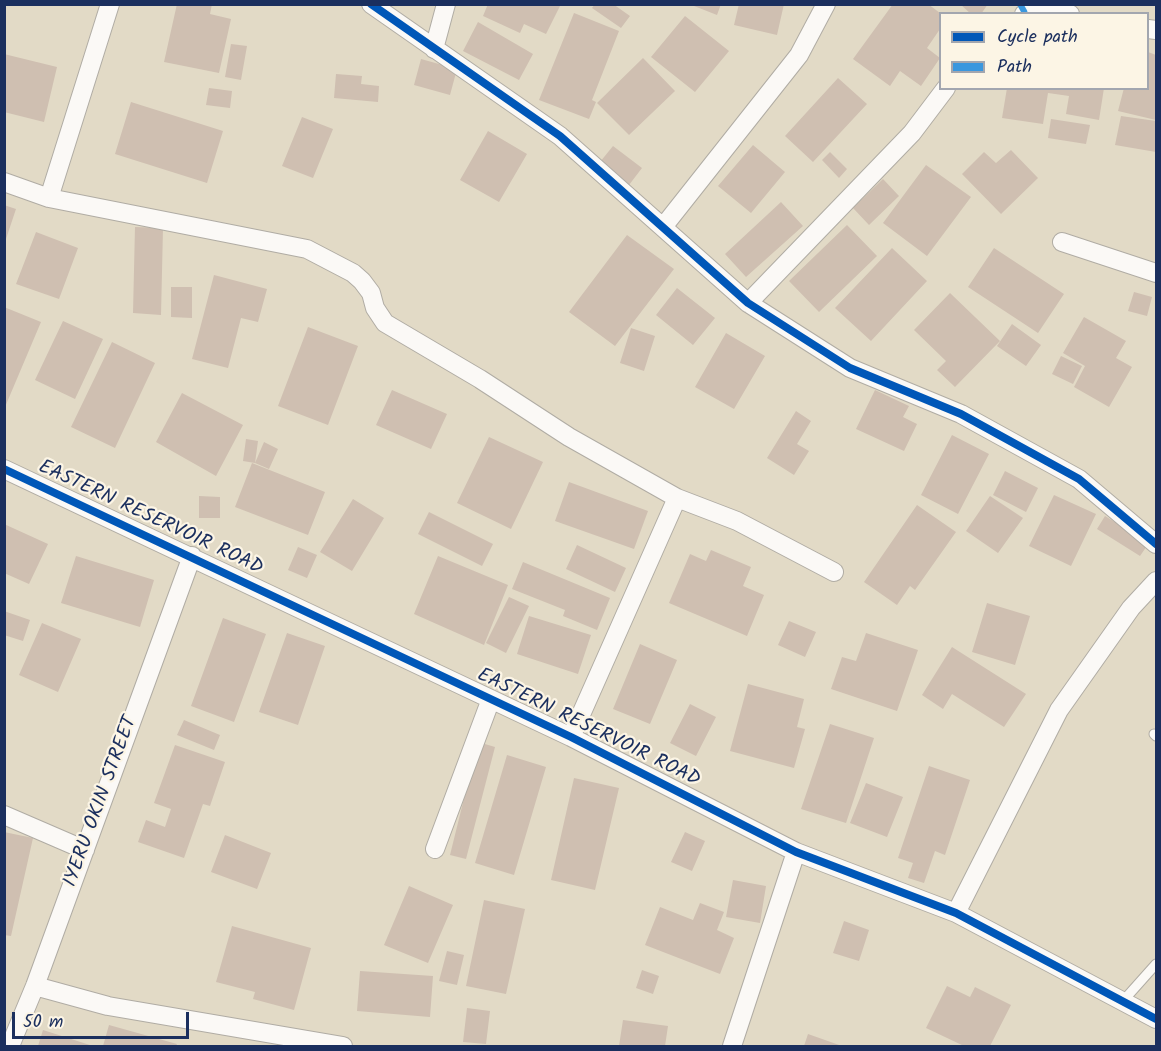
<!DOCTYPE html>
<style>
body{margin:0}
#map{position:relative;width:1161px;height:1051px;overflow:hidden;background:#e2dac6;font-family:Kalam,sans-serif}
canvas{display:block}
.frame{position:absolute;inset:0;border:6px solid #1b2f5e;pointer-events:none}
.legend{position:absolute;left:939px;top:12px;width:210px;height:78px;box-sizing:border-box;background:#fcf5e5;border:2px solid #a2a6af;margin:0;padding:8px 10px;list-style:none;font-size:18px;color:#1b2f5e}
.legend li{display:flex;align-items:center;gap:12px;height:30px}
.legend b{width:30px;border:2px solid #a2a6af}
.scale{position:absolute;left:12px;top:1012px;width:177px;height:27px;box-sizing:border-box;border:3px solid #1b2f5e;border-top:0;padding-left:8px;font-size:18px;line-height:21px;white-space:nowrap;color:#1b2f5e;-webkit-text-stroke:4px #fcf5e5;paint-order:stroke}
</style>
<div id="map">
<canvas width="1161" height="1051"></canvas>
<div class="frame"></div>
<ul class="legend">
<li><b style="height:8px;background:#0057b8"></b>Cycle path</li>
<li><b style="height:8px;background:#3a97de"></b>Path</li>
</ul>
<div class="scale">50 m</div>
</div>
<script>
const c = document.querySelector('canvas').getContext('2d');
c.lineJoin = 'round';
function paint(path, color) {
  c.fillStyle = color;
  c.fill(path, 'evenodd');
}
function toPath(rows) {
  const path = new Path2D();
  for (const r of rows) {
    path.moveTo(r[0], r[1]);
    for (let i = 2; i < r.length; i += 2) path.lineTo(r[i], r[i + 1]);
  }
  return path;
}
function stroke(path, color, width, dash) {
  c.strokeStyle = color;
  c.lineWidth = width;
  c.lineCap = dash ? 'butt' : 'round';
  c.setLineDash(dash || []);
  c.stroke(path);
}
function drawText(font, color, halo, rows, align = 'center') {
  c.font = font + ' Kalam,sans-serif';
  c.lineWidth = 4.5;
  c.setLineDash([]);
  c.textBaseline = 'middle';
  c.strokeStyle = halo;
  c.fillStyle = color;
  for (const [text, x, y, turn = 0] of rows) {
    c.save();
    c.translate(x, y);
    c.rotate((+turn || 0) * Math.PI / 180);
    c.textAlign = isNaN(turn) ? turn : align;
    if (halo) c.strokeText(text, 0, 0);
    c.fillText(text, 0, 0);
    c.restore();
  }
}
const building = toPath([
 [177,4,212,4,210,14,231,19,219,73,164,62],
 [488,4,561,4,546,34,524,24,520,33,483,16],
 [595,4,613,4,630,16,621,28,592,8],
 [689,4,721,4,717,15],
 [739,4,784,4,777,35,734,25],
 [893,4,928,4,940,13,940,29,927,48,940,58,921,86,900,71,890,86,853,59],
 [960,4,988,4,981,14,971,14],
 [574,13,619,31,592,100,596,102,589,119,539,100],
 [685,16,729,51,695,92,651,57],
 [478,22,533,54,519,80,463,51],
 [231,44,247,46,241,80,225,77],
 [1148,52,1156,55,1156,120,1118,111,1124,88,1148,88],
 [4,54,57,67,44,122,4,112],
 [643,58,675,91,629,135,597,103],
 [421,59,457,69,450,95,414,85],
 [336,74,362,76,361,84,379,86,378,102,334,98],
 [838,78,867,104,813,162,785,136],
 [209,88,232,91,230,108,206,105],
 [1007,88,1104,88,1099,120,1066,114,1069,96,1048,93,1043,124,1002,118],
 [131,102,223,131,207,183,115,154],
 [1121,116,1156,121,1156,152,1115,145],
 [302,117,333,129,313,178,282,166],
 [1051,119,1090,125,1086,144,1048,138],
 [488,131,527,154,499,202,460,180],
 [753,145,785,172,751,213,718,186],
 [613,146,642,168,629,185,600,162],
 [1011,150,1038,178,1001,214,962,174,984,152,996,163],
 [830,152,847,169,839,178,822,160],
 [926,165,971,197,927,256,883,223],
 [883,179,899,196,869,225,853,208],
 [781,202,803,226,746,277,725,254],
 [4,205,16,209,5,242,4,242],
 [847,225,877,256,819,312,789,281],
 [135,227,163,228,161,315,133,313],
 [36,232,78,248,59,299,16,284],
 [627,235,674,269,615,346,569,312],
 [892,248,927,281,871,341,835,308],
 [994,248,1064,294,1038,333,968,287],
 [214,275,267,289,258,322,241,318,228,368,192,359],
 [171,287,192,287,192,318,171,317],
 [677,288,715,318,693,345,656,315],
 [1134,292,1152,297,1147,316,1128,311],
 [950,293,1000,341,955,387,937,370,946,361,914,330],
 [4,307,41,322,5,407,4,407],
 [1084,317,1126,341,1116,358,1132,367,1109,407,1074,387,1085,366,1063,353],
 [63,321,103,339,75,399,35,380],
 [1012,324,1041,345,1026,366,997,346],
 [308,327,358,346,328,425,278,406],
 [631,328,655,336,644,371,620,363],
 [726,333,765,356,734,409,695,387],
 [112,342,155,363,115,448,71,427],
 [1061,356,1082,366,1073,384,1052,374],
 [392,390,447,414,431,449,376,425],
 [875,390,909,406,903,417,917,424,904,451,856,429],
 [182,393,243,425,216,476,156,442],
 [796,411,811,421,797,444,809,451,794,475,767,458],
 [952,435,989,454,958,514,921,495],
 [489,437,543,462,511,529,457,503],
 [246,439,258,441,255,463,243,461],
 [264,442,278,449,269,469,255,463],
 [252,463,325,492,308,535,235,507],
 [1005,471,1038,488,1026,512,993,495],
 [569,482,648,511,634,549,555,521],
 [1054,495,1096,514,1071,566,1029,546],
 [199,496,220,497,220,518,199,518],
 [990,496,1023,518,998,553,966,531],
 [353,499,384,518,352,571,320,552],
 [917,505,956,532,915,590,910,586,897,605,864,582],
 [429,512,493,544,482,566,418,534],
 [1105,516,1149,543,1140,556,1097,529],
 [4,524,48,544,29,584,4,573],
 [577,545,626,568,615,592,566,569],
 [298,547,317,555,307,578,288,570],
 [711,550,751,567,743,586,764,595,747,636,669,603,690,554,706,561],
 [76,556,154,580,140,627,61,603],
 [438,556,508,585,484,645,414,614],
 [523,562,610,598,597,630,563,616,565,610,512,589],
 [509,597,529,606,506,653,486,643],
 [987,603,1030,616,1015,665,972,652],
 [4,611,30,620,23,641,4,635],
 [529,616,591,635,578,674,517,654],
 [223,618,266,634,234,722,191,706],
 [789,621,816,632,805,657,778,645],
 [42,623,81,639,58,692,19,675],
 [287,633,325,646,298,725,259,712],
 [866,633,918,650,897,711,831,689,842,657,856,661],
 [640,644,677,660,650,724,613,709],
 [952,647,1026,694,1004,727,952,694,943,709,922,695],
 [748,684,804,699,797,727,805,729,794,768,730,751],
 [690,704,716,717,696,756,670,743],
 [184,720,220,735,214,750,177,735],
 [830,724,874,738,846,823,801,809],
 [478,742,495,747,466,859,450,855],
 [175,745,225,762,210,806,203,804,184,858,138,842,146,820,165,827,171,809,154,803],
 [507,755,546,767,514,875,475,863],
 [929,766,970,780,945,855,935,851,924,883,908,878,913,863,898,858],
 [574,778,619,788,595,890,551,880],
 [866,783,903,797,887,837,850,823],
 [4,832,33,838,11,936,4,935],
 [685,832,705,841,692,871,671,862],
 [225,835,271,853,257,889,211,872],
 [733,880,766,886,760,923,726,917],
 [409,886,453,905,428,963,384,945],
 [484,900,525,909,506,994,466,986],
 [700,903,724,912,717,930,734,938,720,974,645,945,660,907,693,920],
 [844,921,869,930,859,961,833,953],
 [232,926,311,948,294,1010,253,999,255,992,216,982],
 [447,951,464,955,457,985,439,981],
 [642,970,659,976,653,994,636,988],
 [360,971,433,976,430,1017,357,1011],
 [947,986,970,997,975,987,1011,1005,990,1046,964,1046,926,1028],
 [467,1008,490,1011,486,1044,463,1042],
 [623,1020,668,1026,665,1046,619,1046],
 [109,1025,177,1044,176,1046,103,1046],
 [43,1030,93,1046,38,1046],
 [808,1034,842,1046,804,1046]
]);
const lane = toPath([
 [1154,734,1156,736],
 [1123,1001,1156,964]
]);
const street = toPath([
 [371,4,560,136,748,303,850,368,961,414,1079,479,1156,544],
 [1024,14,1058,11,1070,14],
 [1148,29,1156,30],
 [434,49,446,4],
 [4,182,49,198,307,249,353,273,362,281,371,293,375,308,385,323,480,379,569,437,677,498,737,521,834,572],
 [49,198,110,4],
 [663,227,799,55,826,4],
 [1062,242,1156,273],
 [748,303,912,133,946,88],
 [4,469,571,737,796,852,956,913,1156,1019],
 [571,737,677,498],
 [4,815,85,850],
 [435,849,491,699],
 [956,913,1059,710,1131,608,1156,581],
 [35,986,108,1006,343,1046],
 [10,1046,35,986,192,556],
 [732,1046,796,852]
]);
const quiet = toPath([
 [1020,4,1025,13]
]);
const cycleway = toPath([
 [371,4,560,136,748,303,850,368,961,414,1079,479,1156,544],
 [4,469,571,737,796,852,956,913,1156,1019]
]);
const streetNames = [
 ["EASTERN RESERVOIR ROAD",150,519,25],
 ["EASTERN RESERVOIR ROAD",588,729,26],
 ["IYERU OKIN STREET",102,802,-70]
];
paint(building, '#cfbfb1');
stroke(lane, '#b0aca4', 11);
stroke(street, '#b0aca4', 20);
stroke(lane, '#fbf9f6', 9);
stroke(street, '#fbf9f6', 18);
stroke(quiet, '#3a97de', 6, [12, 6]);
stroke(cycleway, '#0057b8', 8);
drawText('20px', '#1b2f5e', '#fcf5e5', streetNames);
</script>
